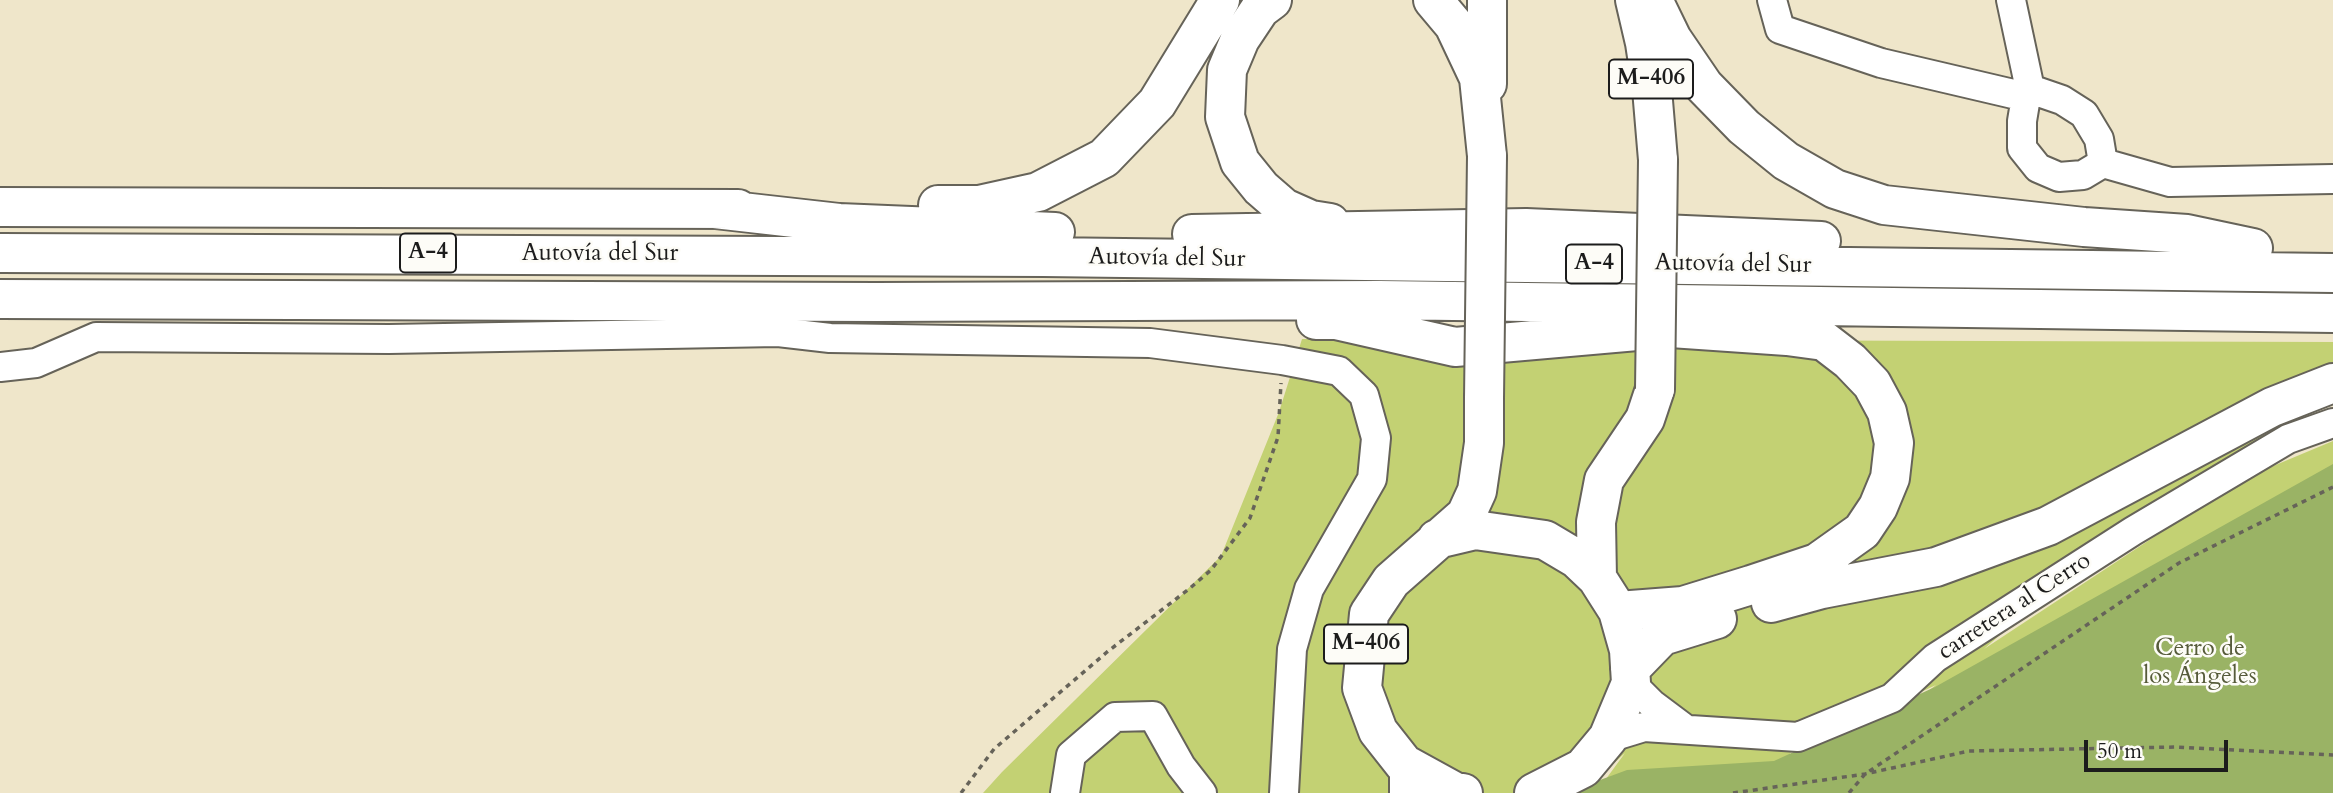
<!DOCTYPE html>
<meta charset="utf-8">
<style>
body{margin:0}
#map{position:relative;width:2333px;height:793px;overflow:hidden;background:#efe6ca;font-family:Cardo,serif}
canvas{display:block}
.scale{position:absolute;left:2084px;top:740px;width:144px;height:32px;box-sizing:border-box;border:4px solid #1c1c1c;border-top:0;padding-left:9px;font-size:21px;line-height:24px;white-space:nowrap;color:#1c1c1c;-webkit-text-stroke:5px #fdfcf7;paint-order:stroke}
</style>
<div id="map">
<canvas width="2333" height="793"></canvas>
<div class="scale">50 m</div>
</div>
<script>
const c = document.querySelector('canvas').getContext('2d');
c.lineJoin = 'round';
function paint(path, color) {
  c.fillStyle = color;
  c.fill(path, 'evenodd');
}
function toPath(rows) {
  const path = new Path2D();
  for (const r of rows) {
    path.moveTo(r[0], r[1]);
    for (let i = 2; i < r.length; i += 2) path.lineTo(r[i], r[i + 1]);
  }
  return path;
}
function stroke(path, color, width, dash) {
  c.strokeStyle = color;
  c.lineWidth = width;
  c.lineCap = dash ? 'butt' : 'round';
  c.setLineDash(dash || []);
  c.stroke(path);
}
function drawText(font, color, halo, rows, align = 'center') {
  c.font = font + ' Cardo,serif';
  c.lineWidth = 5;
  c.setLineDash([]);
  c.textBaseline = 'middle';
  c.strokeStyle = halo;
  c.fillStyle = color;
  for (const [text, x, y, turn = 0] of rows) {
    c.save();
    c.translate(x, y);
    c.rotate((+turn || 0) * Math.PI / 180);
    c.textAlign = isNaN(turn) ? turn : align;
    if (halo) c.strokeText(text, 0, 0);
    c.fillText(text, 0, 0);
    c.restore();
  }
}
const green = toPath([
 [1302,339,2333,342,2333,398,2120,530,1984,649,2242,479,2333,441,2333,793,1603,783,1625,753,1582,793,983,793,1002,772,1221,556,1279,412],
 [1936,685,1897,715,1790,754,1790,753]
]);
const forest = toPath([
 [2333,464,2333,793,1565,793,1627,770,1774,761,1935,687]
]);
const path = toPath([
 [961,793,994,749,1107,652,1189,589,1211,570,1250,518,1278,437,1281,383],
 [1733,793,1865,774,1969,751,2176,747,2333,755],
 [1849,793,1865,774,2179,563,2333,487]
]);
const minor = toPath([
 [1772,0,1780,29,1881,63,2026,97],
 [2011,0,2030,89,2026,97,2022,121,2022,148,2038,168,2059,177,2083,175,2103,163,2099,139,2084,114,2062,100,2030,89],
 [2103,163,2170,182,2333,179],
 [0,367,36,363,96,337,389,339,778,332,830,338,1150,343,1282,360,1339,371,1364,395,1376,438,1372,479,1309,589,1292,649,1284,793],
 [1631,683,1652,704,1684,728],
 [1608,738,1644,727,1798,737,1892,698,1935,658,2133,531,2288,439,2333,423],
 [1065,793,1071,755,1115,717,1153,716,1181,766,1202,793],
 [1404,793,1404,764]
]);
const highway = toPath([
 [1272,0,1260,9,1240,39,1227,70,1225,117,1240,162,1261,188,1284,208,1311,220,1330,223],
 [1433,0,1454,25,1479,78,1487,156],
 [1487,0,1487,84],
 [1635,0,1645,43,1652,89,1658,160],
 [1653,0,1672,39,1704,86,1744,127,1786,161,1835,189,1884,205,2084,227,2187,234,2253,248],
 [938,205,979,205,1038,192,1104,158,1157,103,1220,0],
 [0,207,738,209],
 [715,209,839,223,1055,232],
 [1192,234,1526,228,1821,241],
 [0,253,1043,257,2333,273],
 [0,299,877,302,1380,300,2333,313],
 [1316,320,1336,320,1455,347,1671,328,1787,336,1824,341,1850,361,1872,384,1887,412,1894,443,1890,478,1878,507,1862,531,1817,563,1751,585,1683,606,1618,611],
 [1437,539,1475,530,1545,540,1577,559,1597,578,1618,611,1629,650,1631,683,1608,738,1583,768,1534,793],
 [1597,578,1596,522,1604,480,1645,419,1655,389],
 [1771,603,1822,589,1936,567,2048,526,2272,407,2333,383],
 [1630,669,1662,636,1717,619],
 [1463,793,1455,792,1404,764,1378,731,1362,688,1369,614,1391,581,1466,515,1477,491,1484,443,1484,398]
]);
const highwayBridge = toPath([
 [1655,389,1658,160],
 [1484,398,1487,156]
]);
const shields = [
 [1651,79,84],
 [428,253,56],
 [1594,264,56],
 [1366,644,84]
];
const shieldNames = [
 ["M-406",1651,79],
 ["A-4",428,253],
 ["A-4",1594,264],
 ["M-406",1366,644]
];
const streetNames = [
 ["Autovía del Sur",600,254],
 ["Autovía del Sur",1167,259,1],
 ["Autovía del Sur",1733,265,1],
 ["carretera al Cerro",2015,607,-33]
];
const parkNames = [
 ["Cerro de",2200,649],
 ["los Ángeles",2200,677]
];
paint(green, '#c3d173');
paint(forest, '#9ab365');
stroke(minor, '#666359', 32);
stroke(highway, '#666359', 42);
stroke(path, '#666359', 3.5, [5, 5]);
stroke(minor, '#fff', 28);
stroke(highway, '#fff', 38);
stroke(highwayBridge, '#666359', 42, []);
stroke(highwayBridge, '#fff', 38);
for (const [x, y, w] of shields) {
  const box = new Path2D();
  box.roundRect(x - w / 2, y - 19.5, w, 39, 5);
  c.fillStyle = '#fdfcf7';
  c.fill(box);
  stroke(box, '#1c1c1c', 2);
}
drawText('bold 23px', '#1c1c1c', null, shieldNames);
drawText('24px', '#1c1c1c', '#fdfcf7', streetNames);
drawText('24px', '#565b3a', '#fdfcf7', parkNames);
</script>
